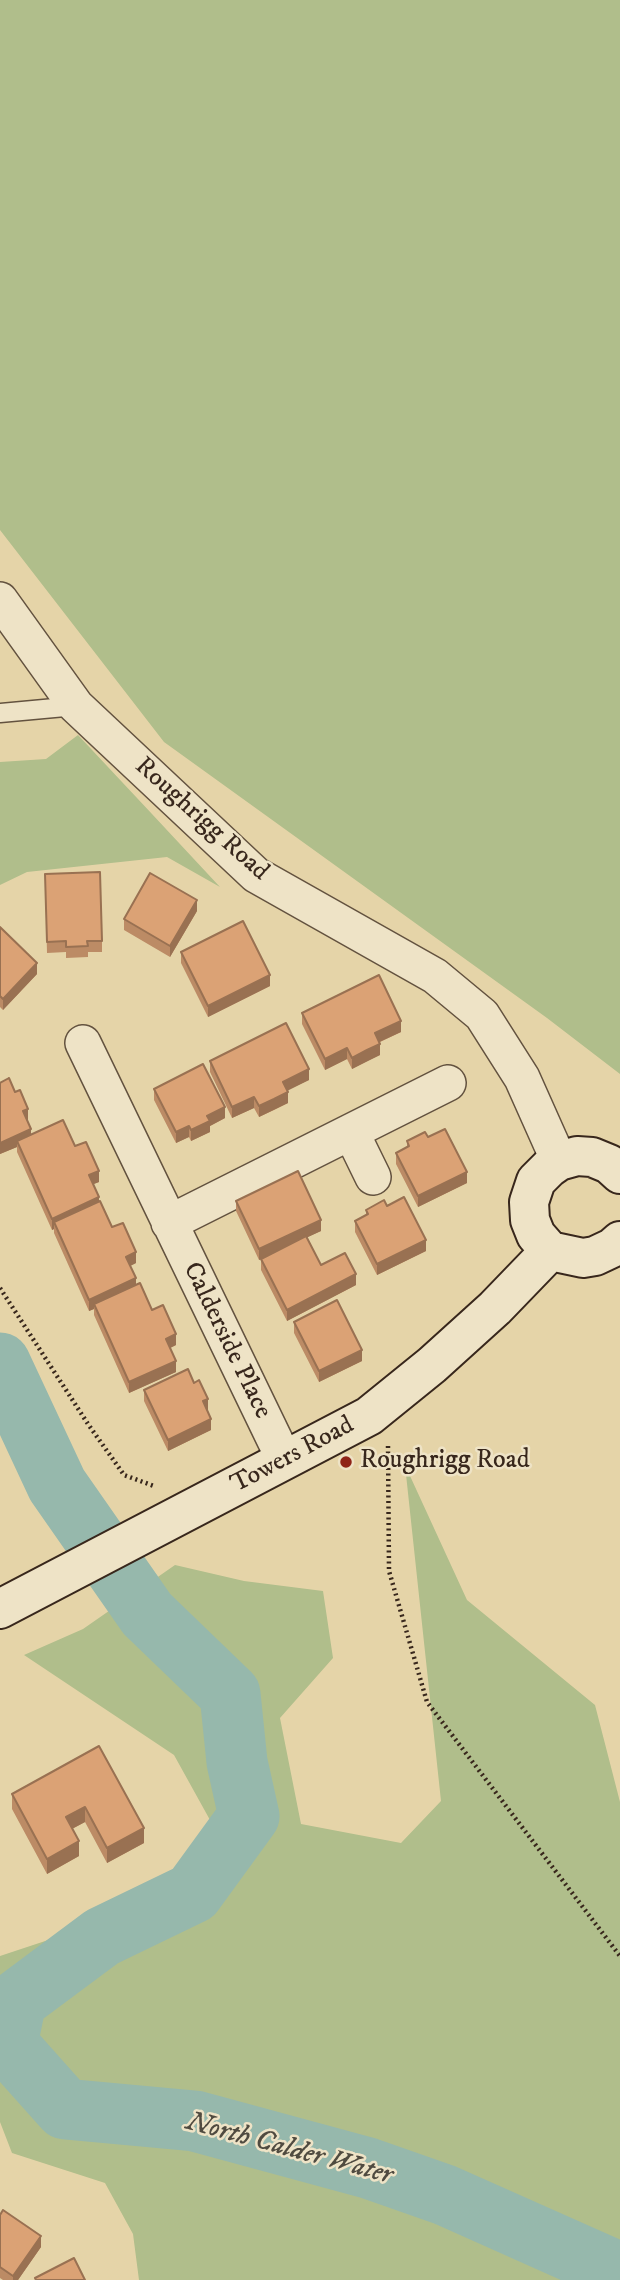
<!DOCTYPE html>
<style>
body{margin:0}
canvas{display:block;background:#e5d4a8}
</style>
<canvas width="620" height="2280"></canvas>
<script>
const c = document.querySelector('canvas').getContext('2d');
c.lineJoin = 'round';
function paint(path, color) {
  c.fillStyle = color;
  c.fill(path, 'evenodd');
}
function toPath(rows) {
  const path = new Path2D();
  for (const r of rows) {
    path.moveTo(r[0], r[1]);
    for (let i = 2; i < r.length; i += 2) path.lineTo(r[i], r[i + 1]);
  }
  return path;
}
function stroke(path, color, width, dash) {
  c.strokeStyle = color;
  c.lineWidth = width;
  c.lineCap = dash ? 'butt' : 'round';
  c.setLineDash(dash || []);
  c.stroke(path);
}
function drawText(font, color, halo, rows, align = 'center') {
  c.font = font + ' "IM FELL DW Pica",serif';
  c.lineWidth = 5;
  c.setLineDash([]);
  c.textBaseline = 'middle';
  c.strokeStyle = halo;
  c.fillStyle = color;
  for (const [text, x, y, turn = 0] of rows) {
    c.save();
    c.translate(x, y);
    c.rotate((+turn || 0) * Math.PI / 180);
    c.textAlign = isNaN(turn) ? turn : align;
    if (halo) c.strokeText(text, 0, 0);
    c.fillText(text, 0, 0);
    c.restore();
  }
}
const green = toPath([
 [0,0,620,0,620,1074,547,1018,164,742,0,530],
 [78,735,152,814,220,887,167,857,27,872,0,885,0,762,46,759],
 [405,1465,467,1600,595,1705,620,1802,620,2280,139,2280,133,2234,105,2183,12,2153,0,2122,0,1956,241,1876,174,1755,24,1655,83,1629,175,1565,244,1581,323,1591,333,1658,280,1718,301,1824,401,1843,441,1801]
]);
const river = toPath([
 [0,1363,57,1485,147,1614,230,1694,237,1762,249,1816,193,1893,102,1937,16,2001,7,2044,65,2109,195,2121,368,2168,445,2195,620,2273]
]);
const path = toPath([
 [0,1288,88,1424,124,1475,154,1486],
 [388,1446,389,1571,427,1702,620,1956]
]);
const lane = toPath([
 [0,713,76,706]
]);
const street = toPath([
 [0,600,76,706,256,875,435,976,482,1015,522,1078,559,1161],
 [83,1043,284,1459],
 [351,1132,373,1177],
 [169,1223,448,1083]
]);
const secondary = toPath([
 [620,1174,609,1164,592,1157,577,1156,559,1161,549,1168,536,1181,529,1202,530,1220,536,1235,550,1251,583,1258,595,1256,612,1248,620,1241],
 [0,1609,369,1416,432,1365,495,1308,550,1251]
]);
const wall = toPath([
 [45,874,102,941,102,952,88,952,88,957,66,958,66,952,47,953],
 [197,911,170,957,124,930,124,919],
 [0,927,37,974,3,1010,0,1007],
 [181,952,270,986,208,1017,181,963],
 [302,1013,401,1032,380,1042,380,1055,367,1061,352,1069,347,1059,325,1070,302,1024],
 [210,1061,309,1080,287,1090,288,1103,274,1110,259,1117,254,1108,232,1118,210,1072],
 [0,1083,28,1120,27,1120,31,1134,75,1146,99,1182,93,1184,99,1201,112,1227,136,1263,130,1266,136,1285,176,1345,170,1348,176,1372,129,1393,94,1315,94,1309,89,1311,54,1233,54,1229,52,1230,17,1152,17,1147,0,1154],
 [154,1089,225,1118,210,1126,210,1132,191,1141,189,1137,176,1143,154,1100],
 [428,1137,467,1183,418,1207,396,1164,396,1153,407,1147,407,1141],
 [236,1201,321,1231,307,1237,321,1265,356,1285,287,1321,261,1270,261,1259,259,1260,236,1211],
 [366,1210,426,1251,377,1275,355,1232,355,1221,366,1215],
 [294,1322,362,1361,319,1382,294,1333],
 [144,1390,208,1410,207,1410,211,1430,168,1451,144,1401],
 [99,1746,144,1843,107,1863,85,1822,72,1829,79,1856,47,1874,12,1809,12,1794],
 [0,2215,41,2247,18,2280,3,2280,0,2278]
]);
const shadedWall = toPath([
 [197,900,197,911,170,957,170,946],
 [37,963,37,974,3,1010,3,999],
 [270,975,270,986,208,1017,208,1006],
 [401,1021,401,1032,375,1044,375,1033],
 [380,1044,380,1055,352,1069,352,1058],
 [347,1048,347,1059,325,1070,325,1059],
 [309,1069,309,1080,283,1093,283,1082],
 [288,1092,288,1103,259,1117,259,1106],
 [254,1097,254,1108,232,1118,232,1107],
 [225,1107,225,1118,210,1126,210,1132,191,1141,191,1130,207,1116],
 [28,1109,28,1120,23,1122,23,1111],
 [189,1126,189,1137,176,1143,176,1132],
 [31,1129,31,1140,17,1141,17,1147,0,1154,0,1143],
 [99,1171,99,1182,89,1186,89,1175],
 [467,1172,467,1183,418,1207,418,1196],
 [99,1197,99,1208,54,1222,54,1229,52,1230,52,1219],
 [321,1220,321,1231,259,1260,259,1249],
 [426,1240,426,1251,377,1275,377,1264],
 [136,1252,136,1263,126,1268,126,1257],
 [356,1274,356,1285,287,1321,287,1310],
 [136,1278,136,1289,94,1304,94,1309,89,1311,89,1300],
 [176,1334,176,1345,166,1350,166,1339],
 [362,1350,362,1361,319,1382,319,1371],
 [176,1361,176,1372,129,1393,129,1382],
 [208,1399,208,1410,203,1412,203,1401],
 [211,1419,211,1430,168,1451,168,1440],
 [85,1807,85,1822,66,1832,66,1817],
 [144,1828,144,1843,107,1863,107,1848],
 [79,1841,79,1856,47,1874,47,1859],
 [41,2236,41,2247,18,2280,13,2280,13,2276]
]);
const building = toPath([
 [100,872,102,941,87,941,88,946,66,947,66,941,47,942,45,874,100,872],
 [150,873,197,900,170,946,124,919,150,873],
 [243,921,270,975,208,1006,181,952,243,921],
 [0,927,37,963,3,999,0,996,0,927],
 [379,975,401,1021,375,1033,380,1044,367,1050,352,1058,347,1048,325,1059,302,1013,379,975],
 [286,1023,309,1069,283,1082,288,1092,274,1099,259,1106,254,1097,232,1107,210,1061,286,1023],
 [203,1064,225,1107,207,1116,210,1121,191,1130,189,1126,176,1132,154,1089,203,1064],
 [9,1078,15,1092,20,1090,28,1109,23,1111,31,1129,0,1143,0,1083,9,1078],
 [63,1120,75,1146,86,1142,99,1171,89,1175,99,1197,52,1219,17,1141,63,1120],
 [445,1129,467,1172,418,1196,396,1153,409,1146,407,1141,425,1132,428,1137,445,1129],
 [298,1171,321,1220,259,1249,236,1201,298,1171],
 [404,1197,426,1240,377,1264,355,1221,368,1214,366,1210,384,1200,387,1206,404,1197],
 [100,1201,112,1227,123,1223,136,1252,126,1257,136,1278,89,1300,54,1222,100,1201],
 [306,1236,321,1265,345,1253,356,1274,287,1310,261,1259,306,1236],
 [140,1283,152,1310,163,1305,176,1334,166,1339,176,1361,129,1382,94,1304,140,1283],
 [337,1300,362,1350,319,1371,294,1322,337,1300],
 [188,1369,194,1383,199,1380,208,1399,203,1401,211,1419,168,1440,144,1390,188,1369],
 [99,1746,144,1828,107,1848,85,1807,66,1817,79,1841,47,1859,12,1794,99,1746],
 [3,2210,41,2236,13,2276,0,2267,0,2215,3,2210],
 [74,2258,85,2280,36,2280,35,2278,74,2258]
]);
const markers = [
 [346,1462,7,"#8f2418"]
];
const streetNames = [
 ["Roughrigg Road",201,820,42],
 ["Calderside Place",226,1341,64],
 ["Towers Road",293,1456,-28]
];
const poiNames = [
 ["Roughrigg Road",360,1462]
];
const waterNames = [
 ["North Calder Water",289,2150,15]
];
paint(green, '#b0be8b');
stroke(river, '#96b8ac', 61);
stroke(lane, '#63523f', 21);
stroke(street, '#63523f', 38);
stroke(secondary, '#38271c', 42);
stroke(path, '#38271c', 4.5, [2, 3.5]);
stroke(lane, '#eee3c6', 18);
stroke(street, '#eee3c6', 35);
stroke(secondary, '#eee3c6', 38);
paint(wall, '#bc8b65');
paint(shadedWall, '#997152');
paint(building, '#dba275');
stroke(building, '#997152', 2);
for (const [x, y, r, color] of markers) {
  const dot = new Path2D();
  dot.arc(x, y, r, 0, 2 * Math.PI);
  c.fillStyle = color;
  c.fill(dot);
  stroke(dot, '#eee3c6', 2.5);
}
drawText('26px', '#38271c', '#eee3c6', streetNames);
drawText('26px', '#38271c', '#eee3c6', poiNames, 'left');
drawText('italic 28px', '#504b40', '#eee3c6', waterNames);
</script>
